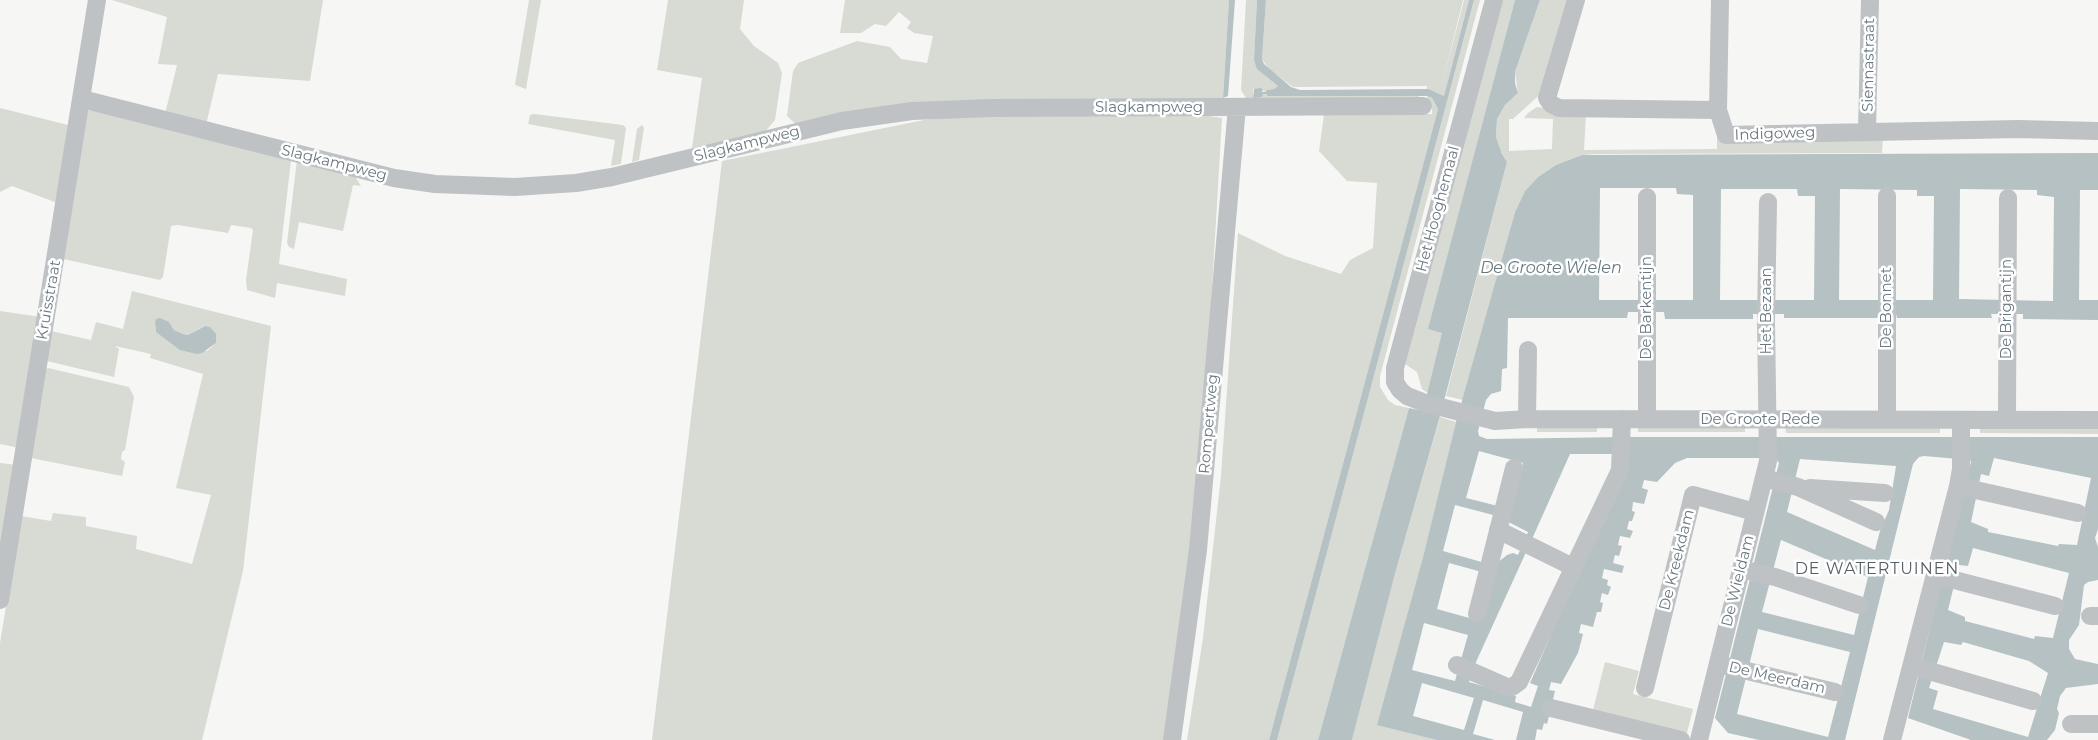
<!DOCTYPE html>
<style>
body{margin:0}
canvas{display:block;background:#f6f6f4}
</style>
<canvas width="2098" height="740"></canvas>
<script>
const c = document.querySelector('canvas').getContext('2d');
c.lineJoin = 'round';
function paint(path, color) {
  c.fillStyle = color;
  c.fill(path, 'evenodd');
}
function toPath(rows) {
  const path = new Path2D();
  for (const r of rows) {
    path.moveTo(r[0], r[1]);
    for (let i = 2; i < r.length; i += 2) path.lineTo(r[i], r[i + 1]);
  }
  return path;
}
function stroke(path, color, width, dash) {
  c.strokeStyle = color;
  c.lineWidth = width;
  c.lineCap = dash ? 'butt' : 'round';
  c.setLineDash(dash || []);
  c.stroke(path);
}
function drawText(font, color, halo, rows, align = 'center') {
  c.font = font + ' Montserrat,sans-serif';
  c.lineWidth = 5;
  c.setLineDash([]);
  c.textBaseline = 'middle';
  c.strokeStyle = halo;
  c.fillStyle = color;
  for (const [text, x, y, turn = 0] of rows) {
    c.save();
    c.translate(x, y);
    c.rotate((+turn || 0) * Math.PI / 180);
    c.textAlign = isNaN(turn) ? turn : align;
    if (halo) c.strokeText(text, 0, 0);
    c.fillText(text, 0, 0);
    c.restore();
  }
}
const green = toPath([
 [112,0,323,0,310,81,218,74,206,125,165,114,177,65,158,64,167,17],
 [529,0,541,0,526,89,515,85],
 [668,0,744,0,740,29,754,46,778,63,782,73,775,120,764,133,692,148,702,78,657,70],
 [845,0,1229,0,1223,98,798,126,787,116,793,71,798,63,857,41,890,47,901,59,927,63,933,36,914,33,907,28,911,22,899,12,886,26,875,24,861,33,840,33],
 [1246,0,1257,0,1254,60,1266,76,1278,86,1274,89,1267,90,1267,92,1253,89,1253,98,1262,94,1267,94,1267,96,1419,96,1419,100,1247,100,1241,90],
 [1266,0,1463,0,1442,85,1464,0,1469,0,1444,96,1427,89,1427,86,1293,87,1269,69,1262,59],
 [1474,0,1480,0,1380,376,1380,387,1388,400,1395,405,1409,408,1318,740,1277,740],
 [1501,0,1515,0,1429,329,1443,333,1428,393,1422,389,1417,372,1405,364],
 [1540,0,1573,0,1546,89,1513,119,1509,119,1509,151,1552,149,1553,119,1524,118,1528,113,1537,107,1586,114,1584,150,1717,149,1717,125,1883,136,1882,153,1595,154,1582,155,1556,165,1538,177,1525,191,1515,212,1463,400,1446,396,1507,162,1502,154,1496,137,1497,119,1505,105,1518,93,1515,72],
 [1427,96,1432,98,1438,109,1269,740,1187,740,1203,638,1221,476,1238,233,1285,256,1341,274,1350,260,1373,248,1377,183,1347,181,1319,151,1324,115,1432,114,1432,107,1427,100],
 [0,108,72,126,60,204,12,186,0,192],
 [92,109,291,160,279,264,347,279,345,296,277,283,275,298,247,290,246,280,253,230,251,228,231,225,228,233,178,225,171,226,163,277,160,280,63,259,88,111],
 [534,114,623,125,626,128,621,164,611,166,615,140,528,124,530,115],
 [1085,115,1209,116,1222,118,1208,357,1184,608,1164,740,652,740,722,161,924,120,962,116],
 [642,125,644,128,639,160,632,162,637,129],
 [297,160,353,173,361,186,353,185,343,231,299,222,294,249,289,247,287,243],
 [132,291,271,326,243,571,202,740,0,740,0,643,21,516,51,521,53,513,86,517,86,526,137,536,136,549,192,564,211,495,176,488,203,374,150,358,151,354,115,346,119,349,114,377,47,361,51,331,91,340,96,322,123,329],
 [169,322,174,330,183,334,188,335,204,326,210,327,216,343,207,351,156,332,155,323],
 [0,311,41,317,20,448,0,444],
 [48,368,129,387,134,397,125,450,122,452,121,459,125,462,122,476,31,458,45,370],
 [1440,417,1456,422,1423,557,1378,724,1437,740,1352,740,1396,570],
 [1597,424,1597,432,1537,432,1537,427],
 [1638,424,1745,424,1745,432,1638,432],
 [1785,425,1940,425,1940,433,1786,433],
 [1980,425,2098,425,2098,434,1980,433],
 [0,463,17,465,0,562],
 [1605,662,1639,671,1633,694,1693,709,1686,737,1592,714]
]);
const water = toPath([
 [1229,0,1235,0,1228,96,1223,98],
 [1257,0,1266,0,1262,59,1264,64,1291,87,1300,90,1428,89,1444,96,1469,0,1474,0,1277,740,1269,740,1438,109,1432,98,1427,96,1267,96,1267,94,1263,94,1262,97,1253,98,1254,89,1262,88,1262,92,1266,92,1267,90,1274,89,1278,86,1257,69,1254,60],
 [1515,0,1540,0,1515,72,1515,83,1518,93,1505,105,1497,119,1496,137,1502,154,1507,162,1440,416,1396,570,1352,740,1318,740,1409,408,1423,411,1442,333,1428,329],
 [2098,153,2098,190,2080,190,2079,300,2098,300,2098,320,2023,319,2023,314,1991,314,1992,318,1897,318,1896,314,1880,314,1880,318,1784,318,1784,314,1753,314,1753,319,1665,319,1664,312,1628,312,1627,318,1508,318,1507,368,1502,369,1501,391,1491,394,1486,400,1478,431,1479,436,1487,439,1626,437,2098,437,2098,529,2095,538,2098,547,2098,580,2088,582,2084,585,2079,625,2069,640,2069,649,2075,659,2098,664,2098,684,2066,688,2060,696,2057,709,2059,713,2055,730,2047,740,1971,740,1908,718,1971,462,1970,460,1924,456,1919,457,1913,464,1845,740,1759,740,1728,733,1715,718,1779,463,1775,458,1687,458,1675,463,1657,482,1644,480,1642,488,1648,490,1644,504,1633,502,1632,511,1635,512,1632,521,1629,521,1627,529,1633,531,1630,538,1620,536,1618,545,1622,546,1619,556,1615,555,1613,563,1624,566,1622,573,1604,569,1602,578,1608,580,1607,585,1611,587,1608,595,1602,593,1600,602,1603,603,1601,612,1597,612,1593,627,1581,624,1579,633,1583,634,1578,653,1561,684,1551,682,1549,690,1555,691,1547,724,1544,723,1542,730,1537,729,1535,740,1516,740,1523,712,1483,700,1473,734,1495,740,1437,740,1377,725,1423,557,1456,422,1515,212,1525,191,1538,177,1556,165,1582,155],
 [1600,188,1676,188,1677,194,1693,195,1693,300,1599,300],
 [1721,189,1797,189,1798,196,1815,196,1814,300,1720,300],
 [1840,189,1917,190,1917,196,1934,196,1933,300,1839,300],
 [1960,189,2037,190,2037,195,2054,197,2053,301,1959,299],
 [1479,451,1523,463,1510,509,1466,498],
 [1570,454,1612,454,1624,468,1530,683,1538,686,1531,707,1515,702,1516,696,1469,682,1476,662,1527,550,1521,548,1518,555,1513,553,1507,555,1497,563,1485,563,1443,551,1455,505,1497,516,1528,532,1526,537,1532,539],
 [1994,458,2091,478,2077,545,2059,544,2058,546,1988,532,1988,529,1971,522,1981,474,1989,476],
 [1800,459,1896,466,1889,510,1880,531,1875,550,1787,512],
 [1781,540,1868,577,1854,635,1762,612],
 [1973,548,2069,573,2053,638,2035,636,2034,639,1965,621,1965,617,1948,610,1959,565,1968,566],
 [1449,563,1493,575,1480,621,1437,609],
 [1424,623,1468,635,1455,681,1412,670],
 [1758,629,1850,652,1828,737,1737,714],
 [1944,642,1961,645,1963,642,2029,661,2048,673,2028,737,1933,709,1938,691,1929,688],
 [1422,683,1474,698,1464,730,1413,716],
 [160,318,169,322,174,330,183,334,188,335,205,326,210,327,216,334,216,343,202,353,197,354,180,350,156,332,155,323,156,319]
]);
const minor = toPath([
 [1494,0,1395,368,1395,382,1400,390,1407,396,1425,403,1495,421,1527,419,2098,420],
 [1576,0,1547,98,1551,104,1559,108,1718,110,1726,135,2018,129,2098,131],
 [82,99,394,178,435,184,515,187,576,183,612,177,842,121,912,111,992,108,1423,106],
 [1718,110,1720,0],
 [1867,131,1870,0],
 [1887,196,1887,420],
 [1527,419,1528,350],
 [1647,419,1647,197],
 [2007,420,2008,198],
 [1764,478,1798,487,1876,522],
 [1958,486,2078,513],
 [1810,488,1885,493],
 [1498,530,1573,567],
 [1741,569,1775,577,1859,605],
 [1935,575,2055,606],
 [0,600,97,0],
 [1477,614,1514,468],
 [2090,616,2098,616],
 [1718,664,1835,692],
 [1457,665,1507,687,1512,687,1519,682,1620,470,1622,419],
 [1912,666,2033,701],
 [1645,688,1693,495,1755,512],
 [1551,708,1681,740],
 [2071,724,2098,724],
 [1172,740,1198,550,1237,107],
 [1699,740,1768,461,1766,321,1768,202],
 [1892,740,1958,486,1961,469,1961,420]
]);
const streetNames = [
 ["Siennastraat",1869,65,-89],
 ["Slagkampweg",1149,108],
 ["Indigoweg",1775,134,-2],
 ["Slagkampweg",747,144,-14],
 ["Slagkampweg",334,163,14],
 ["Het Hooghemaal",1438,209,-75],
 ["Kruisstraat",49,300,-80],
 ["De Barkentijn",1647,308,-90],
 ["De Bonnet",1887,308,-90],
 ["De Brigantijn",2007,309,-90],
 ["Het Bezaan",1767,311,-90],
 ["De Groote Rede",1760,420],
 ["Rompertweg",1209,424,-85],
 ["De Kreekdam",1677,560,-76],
 ["De Wieldam",1738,581,-76],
 ["De Meerdam",1777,678,13]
];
const waterNames = [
 ["De Groote Wielen",1551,268]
];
const neighbourhoodNames = [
 ["DE WATERTUINEN",1877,569]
];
paint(green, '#d7dbd3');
paint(water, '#b5c1c3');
stroke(minor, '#bec2c5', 18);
drawText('15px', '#697881', '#fff', streetNames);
drawText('italic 16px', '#65797d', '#fff', waterNames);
c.letterSpacing = '1px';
drawText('16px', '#566167', '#fff', neighbourhoodNames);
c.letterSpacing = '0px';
</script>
